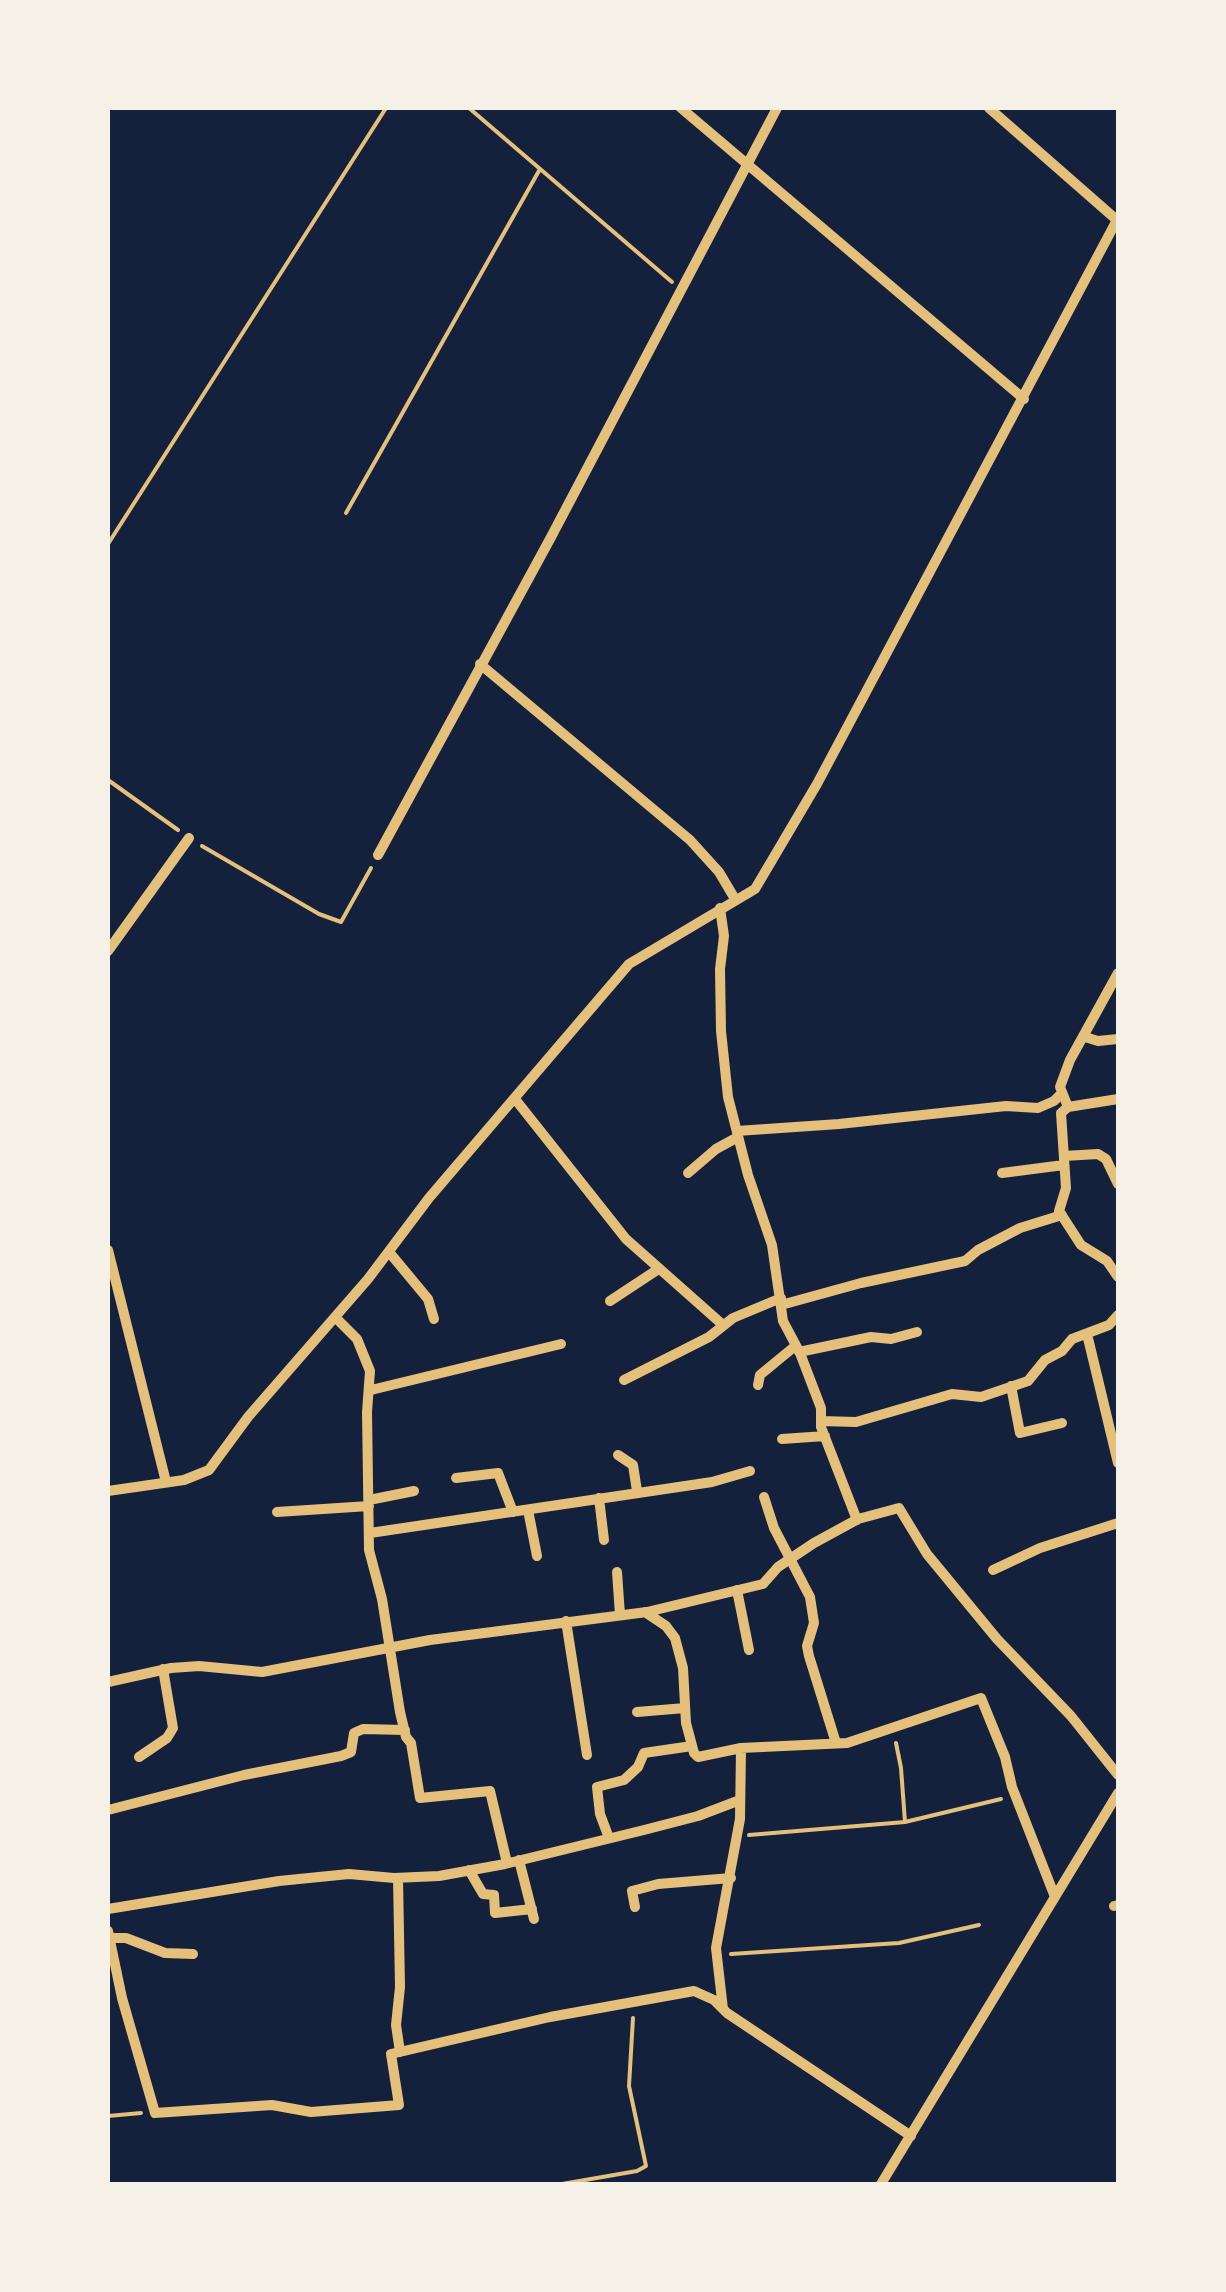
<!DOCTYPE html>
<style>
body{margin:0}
#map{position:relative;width:1226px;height:2292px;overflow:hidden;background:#14213d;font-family:"Noto Sans",sans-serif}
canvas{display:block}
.frame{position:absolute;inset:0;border:110px solid #f6f1e7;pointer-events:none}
</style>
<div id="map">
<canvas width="1226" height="2292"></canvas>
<div class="frame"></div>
</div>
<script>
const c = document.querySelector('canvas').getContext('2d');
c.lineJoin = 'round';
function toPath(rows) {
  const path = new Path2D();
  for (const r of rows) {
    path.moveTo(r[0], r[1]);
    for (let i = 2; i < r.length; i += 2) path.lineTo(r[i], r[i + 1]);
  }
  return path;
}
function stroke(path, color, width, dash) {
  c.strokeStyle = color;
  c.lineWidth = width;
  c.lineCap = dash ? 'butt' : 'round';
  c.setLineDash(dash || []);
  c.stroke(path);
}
const path = toPath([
 [469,108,672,282],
 [346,513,540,169],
 [108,544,386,108],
 [108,780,178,830],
 [202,846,319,914,341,922,371,868],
 [896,1743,901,1768,905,1822],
 [749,1835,905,1822,1001,1799],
 [731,1954,899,1943,979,1925],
 [108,2116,141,2113],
 [562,2184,637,2171,646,2166,629,2086,633,2018]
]);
const minor = toPath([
 [681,108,1024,399],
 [989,108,1118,221],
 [480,664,690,840,719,872,735,899],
 [378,855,550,539,777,108],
 [720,908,724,936,720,969,721,1031,728,1097,748,1175,772,1245,783,1321,800,1353,821,1408,821,1427,857,1520],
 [108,951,189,838],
 [1118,973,1070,1060,1060,1087,1068,1107,1118,1099],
 [1085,1037,1098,1041,1118,1039],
 [515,1099,626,1239,723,1325],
 [1068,1107,1061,1113,1066,1188,1059,1211,1081,1245,1107,1261,1118,1277],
 [737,1131,839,1124,1006,1106,1038,1108,1054,1101,1062,1093],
 [1064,1156,1098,1154,1106,1159,1118,1184],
 [688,1173,716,1149,738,1137],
 [1002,1173,1064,1165],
 [108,1250,166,1482],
 [389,1252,428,1299,434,1319],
 [610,1301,657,1270],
 [781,1305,861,1283,965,1261,978,1250,1020,1228,1062,1215],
 [336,1318,357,1339,370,1371,367,1412,369,1550,382,1599,400,1712,406,1737,411,1743,420,1798,490,1791,507,1863],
 [1087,1334,1118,1463],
 [799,1352,871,1337,891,1339,917,1332],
 [624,1380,709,1337,733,1318,781,1298],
 [758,1385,760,1375,794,1347],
 [1011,1386,1020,1433,1062,1423],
 [371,1390,561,1344],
 [821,1421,856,1422,952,1394,981,1397,1028,1381,1045,1360,1062,1351,1072,1339,1109,1325,1118,1315],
 [782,1439,825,1436],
 [618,1455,633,1465,637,1491],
 [456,1478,498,1473,513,1512],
 [108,1491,184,1480,209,1470,248,1417,368,1279,429,1198,629,964,755,889,817,784,1118,218],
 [764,1497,774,1528,810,1597,814,1623,807,1646,809,1656,836,1743],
 [599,1498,604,1540],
 [369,1500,414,1491],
 [528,1510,537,1556],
 [277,1512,369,1506],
 [370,1533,712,1482,750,1471],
 [993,1570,1040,1548,1118,1523],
 [617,1572,620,1615],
 [737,1590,749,1650],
 [645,1612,666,1626,675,1638,683,1668,686,1723,694,1753,698,1757,741,1748,847,1743,981,1698,1005,1757,1012,1787,1055,1897],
 [566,1621,587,1755],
 [108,1682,171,1668,199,1666,262,1672,430,1640,647,1612,763,1584,778,1567,814,1543,858,1519,899,1508,927,1554,997,1639,1071,1716,1118,1775],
 [637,1712,685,1708],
 [139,1757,167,1738,173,1728,163,1669],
 [108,1810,244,1775,341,1756,351,1752,354,1733,363,1729,405,1730],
 [609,1838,600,1814,597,1787,624,1780,638,1767,644,1753,692,1746],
 [519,1860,534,1919],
 [469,1870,483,1894,494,1895,495,1913,532,1909],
 [398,1878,400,1987,396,2025,400,2052],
 [1114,1906,1118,1905],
 [635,1907,632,1891,658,1884,731,1878],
 [108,1909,279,1881,349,1874,394,1878,439,1876,505,1864,644,1830,698,1816,740,1800],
 [108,1931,122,1998,155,2113,272,2105,311,2112,399,2105,391,2054,550,2017,694,1991,714,2000,727,2013,911,2136],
 [109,1938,126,1938,165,1953,193,1954],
 [723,2009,716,1948,740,1819,741,1749],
 [881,2184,1118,1793]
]);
stroke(path, '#e5c07b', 4);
stroke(minor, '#e5c07b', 10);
</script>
